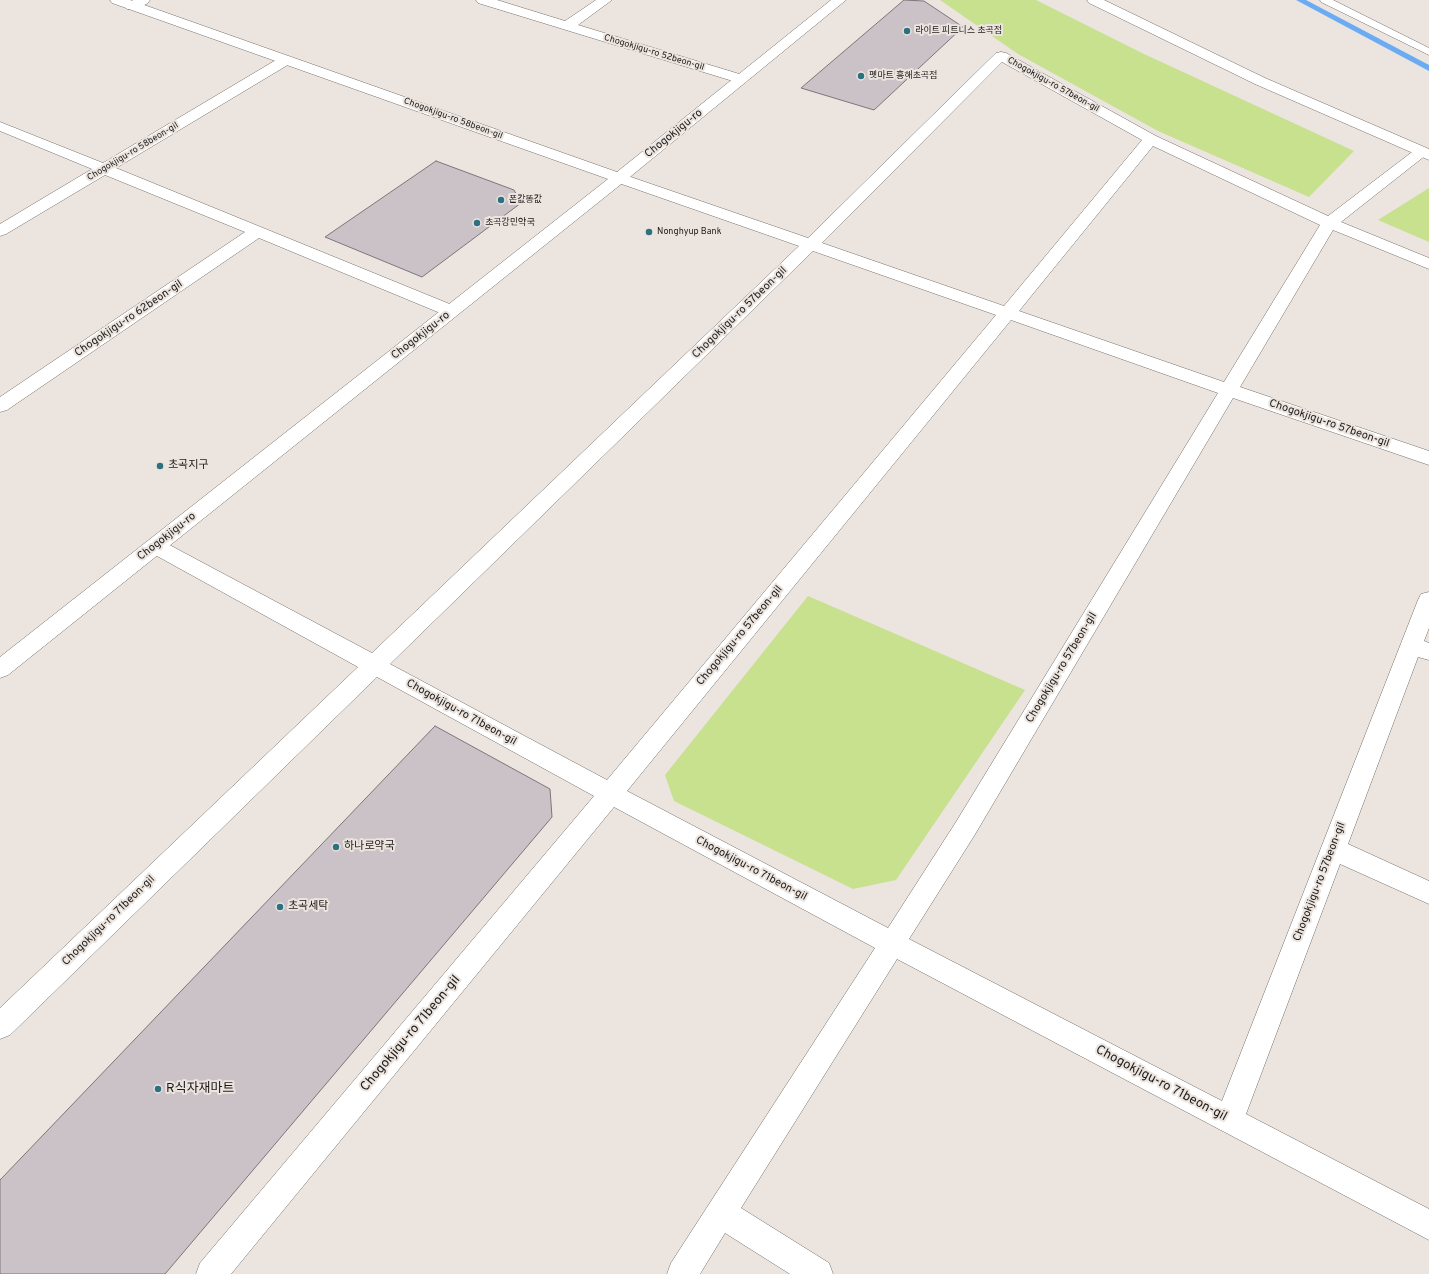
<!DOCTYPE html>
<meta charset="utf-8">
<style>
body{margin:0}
canvas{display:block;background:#ebe4df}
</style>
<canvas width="1429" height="1274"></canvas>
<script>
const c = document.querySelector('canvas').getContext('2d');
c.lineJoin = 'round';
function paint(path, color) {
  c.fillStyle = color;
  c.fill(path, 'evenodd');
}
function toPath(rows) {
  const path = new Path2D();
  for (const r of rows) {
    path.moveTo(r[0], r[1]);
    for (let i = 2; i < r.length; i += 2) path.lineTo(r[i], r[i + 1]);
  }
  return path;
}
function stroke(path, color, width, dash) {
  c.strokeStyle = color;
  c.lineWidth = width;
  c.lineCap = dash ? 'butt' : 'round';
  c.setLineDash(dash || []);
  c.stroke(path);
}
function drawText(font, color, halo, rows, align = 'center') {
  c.font = font + ' Overpass,"Noto Sans KR",sans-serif';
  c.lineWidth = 4;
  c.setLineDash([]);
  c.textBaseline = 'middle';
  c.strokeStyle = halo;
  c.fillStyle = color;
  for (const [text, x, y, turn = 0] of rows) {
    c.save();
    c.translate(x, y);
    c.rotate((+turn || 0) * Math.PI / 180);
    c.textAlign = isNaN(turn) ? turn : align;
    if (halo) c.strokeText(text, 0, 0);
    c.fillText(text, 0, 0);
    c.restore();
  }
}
const green = toPath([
 [940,0,1036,0,1144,54,1354,151,1309,197,1158,131,1018,54],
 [1429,188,1429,242,1378,220],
 [808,596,1025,690,896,880,853,889,674,801,665,775]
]);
const stream = toPath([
 [1296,0,1306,0,1429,65,1429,71,1296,0]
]);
const building = toPath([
 [904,0,924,1,963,27,874,110,801,88,904,0],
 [436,161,514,190,521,203,422,277,325,237,436,161],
 [435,726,550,789,552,817,165,1274,0,1274,0,1180,435,726]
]);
const service = toPath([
 [1320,0,1333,0,1429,48,1429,55,1321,2,1320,0]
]);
const minor = toPath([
 [133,0,150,0,148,3,137,9,127,9,125,6,133,0],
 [476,0,497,0,565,21,596,0,612,0,578,25,746,76,748,79,746,82,741,83,736,82,478,3,476,0],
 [1001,52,1006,53,1156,136,1328,216,1416,149,1421,147,1426,149,1429,152,1426,155,1341,222,1429,258,1429,269,1333,230,1240,387,1429,451,1429,465,1233,398,974,836,909,939,1222,1101,1418,600,1421,594,1429,592,1429,628,1424,641,1429,643,1429,660,1418,657,1348,844,1429,881,1429,904,1340,864,1246,1114,1429,1209,1429,1240,897,959,741,1208,829,1263,833,1274,790,1274,725,1233,700,1274,667,1274,671,1263,875,948,614,807,231,1274,196,1274,200,1263,594,796,377,677,10,1035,0,1039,0,1008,358,667,148,551,145,546,148,541,155,539,162,541,372,653,799,246,613,181,611,178,613,175,619,173,625,175,808,238,996,53,1001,52],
 [1002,62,1142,140,1004,306,822,243,1002,62],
 [1153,146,1320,225,1224,382,1019,311,1153,146],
 [813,251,996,315,607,780,390,664,813,251],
 [1011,320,1218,393,956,822,888,928,627,791,1011,320],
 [286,56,291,57,293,60,291,63,116,168,457,307,460,311,457,315,451,316,445,315,259,238,7,410,0,412,0,397,245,232,105,175,6,234,0,236,0,224,92,169,0,131,0,122,103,163,281,57,286,56]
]);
const tertiary = toPath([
 [110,0,130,0,617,172,831,0,846,0,625,181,8,675,0,678,0,657,608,179,112,3,110,0],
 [1087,0,1104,0,1265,78,1429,149,1429,160,1255,84,1089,3,1087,0]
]);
const markers = [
 [907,31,4,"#2d7181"],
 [861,76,4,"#2d7181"],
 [501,200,4,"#2d7181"],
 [477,223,4,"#2d7181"],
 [649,232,4,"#2d7181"],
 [160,466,4,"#2d7181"],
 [336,847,4,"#2d7181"],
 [280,907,4,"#2d7181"],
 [158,1089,4,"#2d7181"]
];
const farPoinames = [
 ["라이트 피트니스 초곡점",915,31],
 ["펫마트 흥해초곡점",869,76],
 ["폰값똥값",509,200],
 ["초곡강민약국",485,223],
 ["Nonghyup Bank",657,232]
];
const farStreetnames = [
 ["Chogokjigu-ro 52beon-gil",654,53,17],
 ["Chogokjigu-ro 57beon-gil",1053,85,29],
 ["Chogokjigu-ro 58beon-gil",453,119,20],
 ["Chogokjigu-ro 58beon-gil",133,152,-31]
];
const streetNames = [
 ["Chogokjigu-ro",674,134,-39],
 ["Chogokjigu-ro 57beon-gil",740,313,-44],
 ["Chogokjigu-ro 62beon-gil",129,319,-34],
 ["Chogokjigu-ro",421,336,-38],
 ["Chogokjigu-ro 57beon-gil",1329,424,19],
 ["Chogokjigu-ro",167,537,-38],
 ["Chogokjigu-ro 57beon-gil",740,636,-50],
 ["Chogokjigu-ro 57beon-gil",1062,668,-59],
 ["Chogokjigu-ro 71beon-gil",461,713,29],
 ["Chogokjigu-ro 71beon-gil",751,869,28],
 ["Chogokjigu-ro 57beon-gil",1320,882,-69],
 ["Chogokjigu-ro 71beon-gil",109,921,-44]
];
const poiNames = [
 ["초곡지구",168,466],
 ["하나로약국",344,847],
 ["초곡세탁",288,907]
];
const nearStreetnames = [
 ["Chogokjigu-ro 71beon-gil",411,1034,-50],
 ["Chogokjigu-ro 71beon-gil",1161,1084,28]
];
const nearPoinames = [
 ["R식자재마트",166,1089]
];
paint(green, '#c7e18f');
paint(stream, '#6aabf4');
paint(building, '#cac2c6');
stroke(building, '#7d767a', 1);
stroke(service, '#76706b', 1);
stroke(minor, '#76706b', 1);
stroke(tertiary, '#76706b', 1);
paint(service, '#fff');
paint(minor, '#fff');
paint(tertiary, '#fff');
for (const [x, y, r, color] of markers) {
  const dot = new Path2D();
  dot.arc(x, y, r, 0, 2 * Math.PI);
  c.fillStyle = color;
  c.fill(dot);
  stroke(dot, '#ebe4df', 1.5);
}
drawText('9px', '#1c1a18', '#ebe4df', farPoinames, 'left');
drawText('9px', '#1c1a18', '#ebe4df', farStreetnames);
drawText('11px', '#1c1a18', '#ebe4df', streetNames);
drawText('11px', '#1c1a18', '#ebe4df', poiNames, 'left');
drawText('13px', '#1c1a18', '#ebe4df', nearStreetnames);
drawText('13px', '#1c1a18', '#ebe4df', nearPoinames, 'left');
</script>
